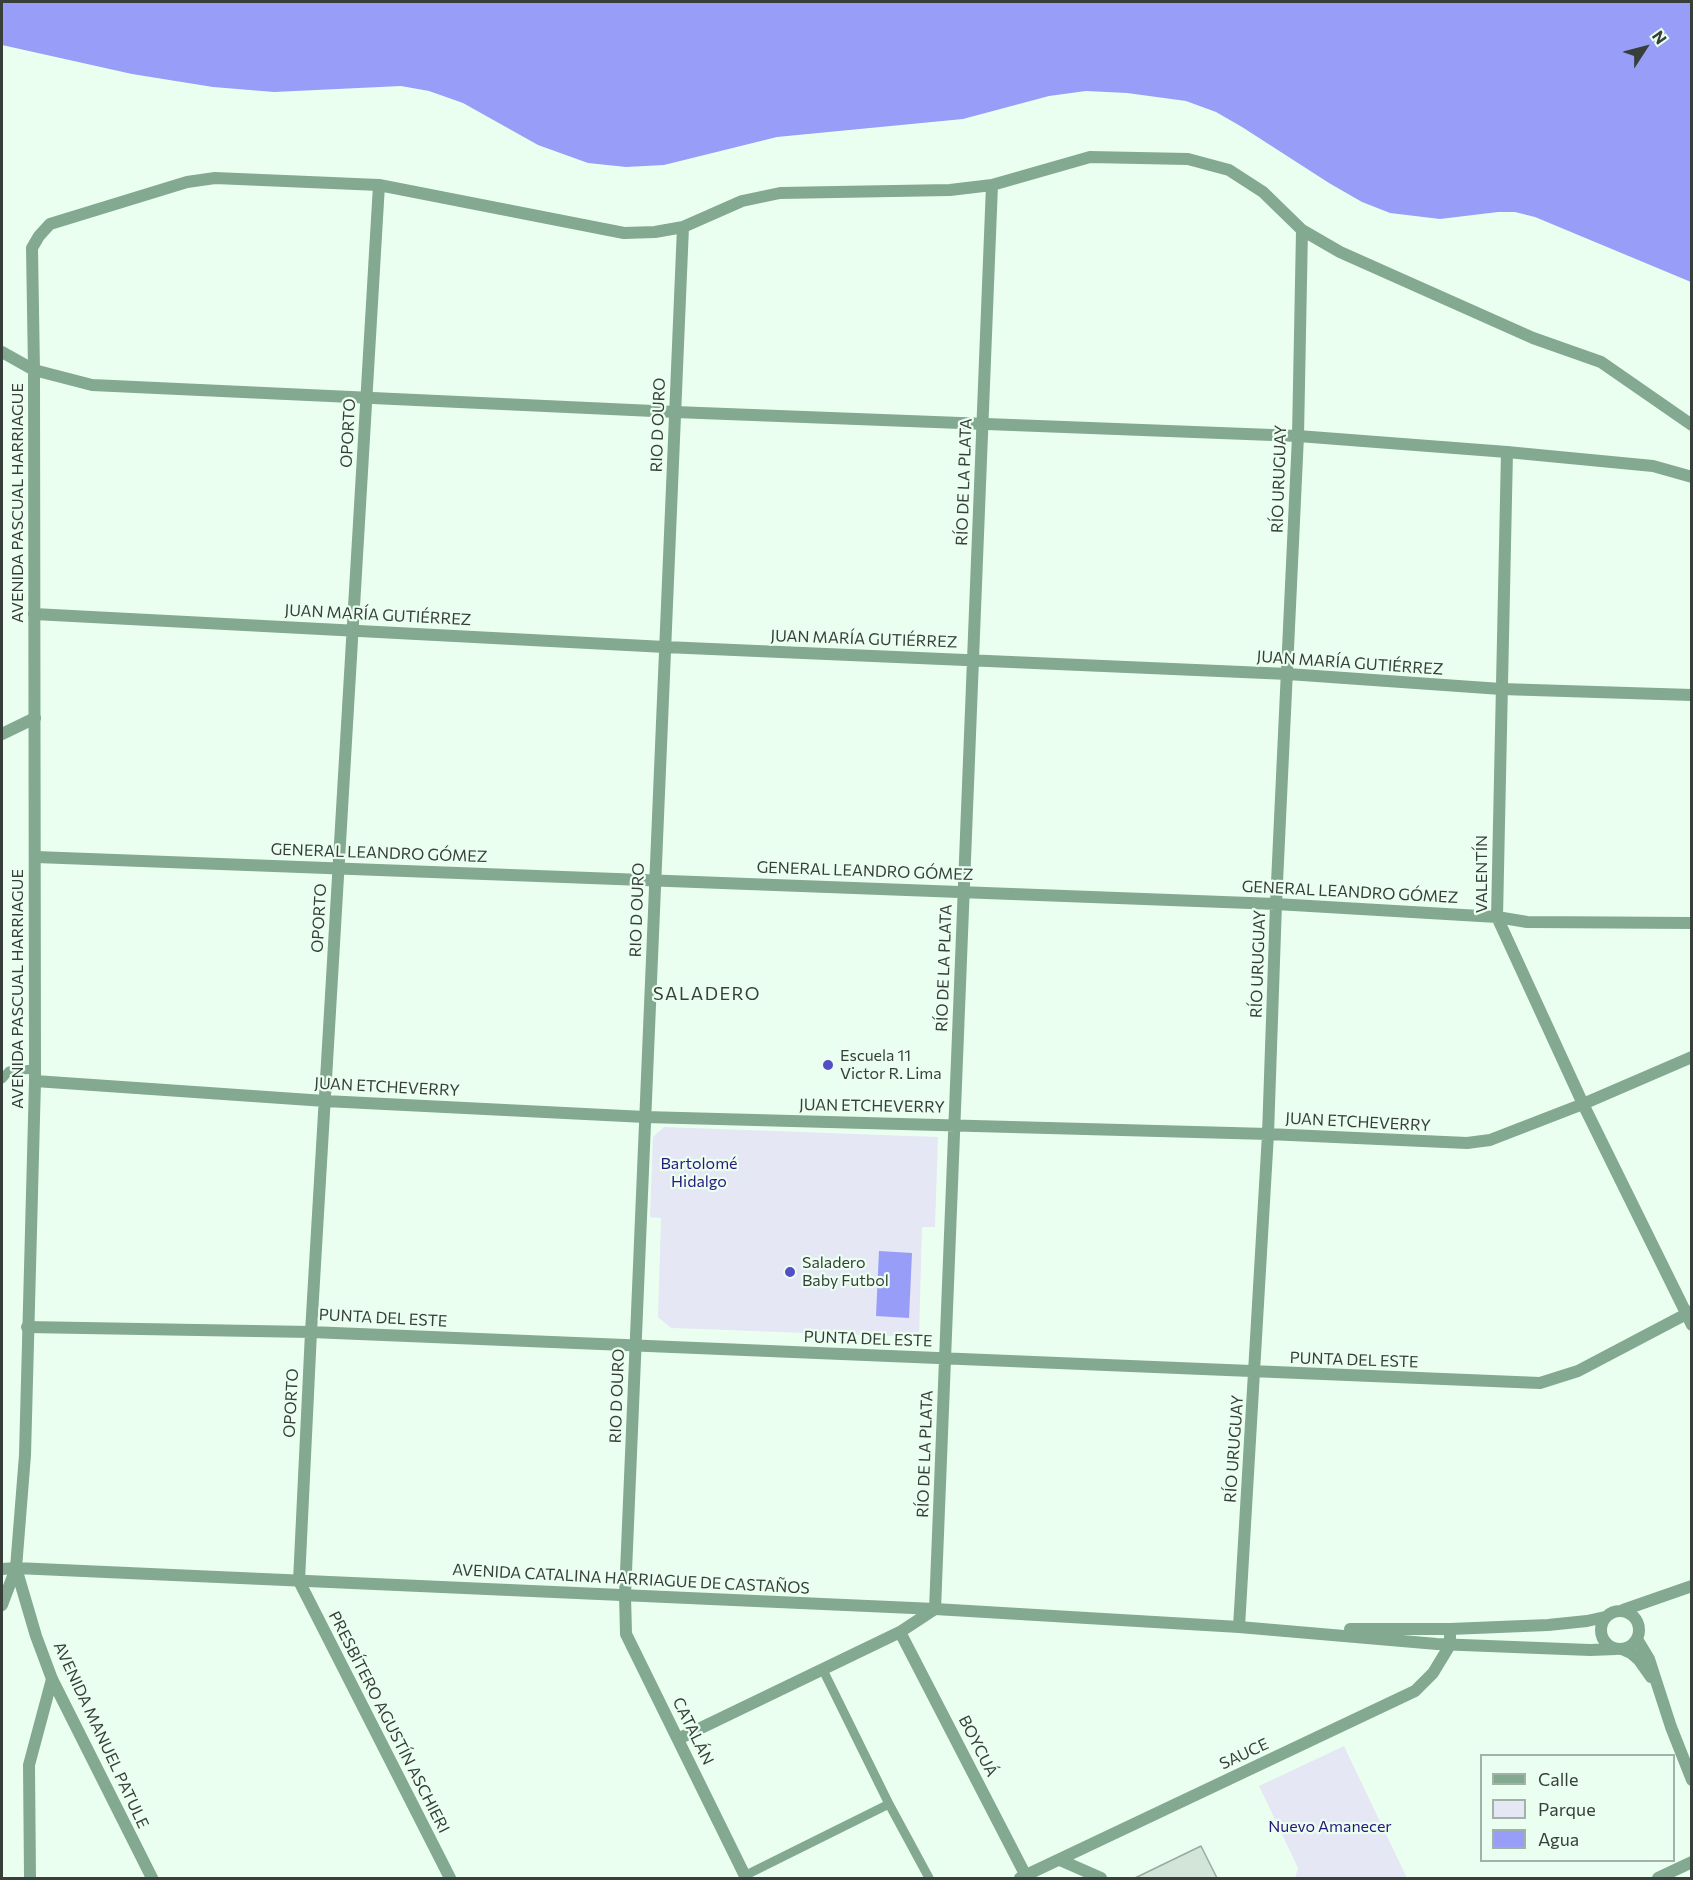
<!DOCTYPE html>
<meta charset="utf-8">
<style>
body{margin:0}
#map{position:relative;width:1693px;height:1880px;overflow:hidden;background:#ebfff1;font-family:Commissioner,sans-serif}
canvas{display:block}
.frame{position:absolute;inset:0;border:3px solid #383f3a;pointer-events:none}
.legend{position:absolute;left:1480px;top:1754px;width:195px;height:108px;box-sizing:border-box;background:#ebfff1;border:2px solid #a3b2a8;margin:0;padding:8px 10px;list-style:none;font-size:18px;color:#383f3a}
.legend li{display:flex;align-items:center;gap:12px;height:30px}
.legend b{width:30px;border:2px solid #a3b2a8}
.north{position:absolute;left:1615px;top:18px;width:60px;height:60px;-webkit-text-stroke:4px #ebfff1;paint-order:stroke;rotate:54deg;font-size:16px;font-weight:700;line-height:24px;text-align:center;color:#383f3a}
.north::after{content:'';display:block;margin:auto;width:21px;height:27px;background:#383f3a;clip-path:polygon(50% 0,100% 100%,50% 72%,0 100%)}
</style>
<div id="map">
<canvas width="1693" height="1880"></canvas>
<div class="frame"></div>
<ul class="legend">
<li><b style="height:8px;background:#83aa90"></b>Calle</li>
<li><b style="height:16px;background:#e5e7f4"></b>Parque</li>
<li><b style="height:16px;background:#989ef7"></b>Agua</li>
</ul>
<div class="north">N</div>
</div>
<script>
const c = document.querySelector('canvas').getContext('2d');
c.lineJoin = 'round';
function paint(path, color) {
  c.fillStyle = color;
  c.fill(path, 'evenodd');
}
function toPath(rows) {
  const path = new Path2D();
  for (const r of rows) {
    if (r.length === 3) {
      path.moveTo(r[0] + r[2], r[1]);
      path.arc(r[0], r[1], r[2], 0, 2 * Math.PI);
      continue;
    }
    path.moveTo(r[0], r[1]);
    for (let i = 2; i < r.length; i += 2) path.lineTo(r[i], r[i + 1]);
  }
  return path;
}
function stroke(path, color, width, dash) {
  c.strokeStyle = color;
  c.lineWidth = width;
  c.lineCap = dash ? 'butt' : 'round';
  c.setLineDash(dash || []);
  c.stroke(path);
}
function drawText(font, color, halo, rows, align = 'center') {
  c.font = font + ' Commissioner,sans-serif';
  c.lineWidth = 4.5;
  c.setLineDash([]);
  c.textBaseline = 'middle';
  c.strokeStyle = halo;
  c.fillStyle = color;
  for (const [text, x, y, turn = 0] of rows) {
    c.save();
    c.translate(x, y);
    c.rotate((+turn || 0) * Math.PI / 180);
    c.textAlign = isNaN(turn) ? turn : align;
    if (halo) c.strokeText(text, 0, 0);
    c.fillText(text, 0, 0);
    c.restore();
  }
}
const green = toPath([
 [664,1127,938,1137,935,1227,922,1227,919,1337,671,1328,658,1317,661,1218,650,1217,653,1137],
 [1344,1746,1407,1878,1295,1878,1298,1868,1259,1786]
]);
const water = toPath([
 [2,2,1691,2,1691,282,1535,217,1515,212,1498,212,1440,219,1390,213,1362,202,1329,183,1242,127,1216,112,1186,101,1127,93,1086,91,1049,96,963,119,777,137,664,165,626,167,588,163,538,145,463,103,429,91,401,86,274,92,213,87,132,74,2,45],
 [879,1251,912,1253,909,1318,876,1316]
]);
const building = toPath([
 [1201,1846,1217,1878,1135,1878,1201,1846]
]);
const service = toPath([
 [2,1079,9,1071,36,1069],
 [823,1670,889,1804,929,1878],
 [744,1876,889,1804]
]);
const minor = toPath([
 [379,185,311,1332,299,1581,450,1878],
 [683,227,625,1595,626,1634,746,1878],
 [34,370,32,248,39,236,50,224,187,182,215,178,379,185,624,233,655,232,683,227,742,201,780,193,950,190,992,185,1090,157,1188,159,1229,170,1263,192,1302,230,1340,252,1533,338,1601,362,1692,425],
 [1507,452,1497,917,1583,1104,1692,1325],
 [34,614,665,647,1288,674,1501,689,1692,695],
 [2,734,35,718],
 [36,857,1276,904,1497,917,1527,922,1692,923],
 [35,1081,325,1101,645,1117,1268,1134,1467,1143,1490,1140,1583,1104,1692,1057],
 [27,1327,311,1332,1540,1383,1578,1371,1692,1311],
 [2,1569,16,1568],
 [1239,1627,1268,1134,1276,904,1298,436,1302,230],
 [900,1632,1026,1876],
 [678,1739,900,1632,935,1609,992,185],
 [1060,1860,1101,1878],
 [30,1878,29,1765,52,1679],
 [1020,1878,1415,1691,1433,1673,1450,1645,1450,1629],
 [1658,1878,1692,1862]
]);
const tertiary = toPath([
 [2,352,34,370,92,385,675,412,1298,436,1507,452,1653,466,1692,477],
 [16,1568,935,1609,1239,1627,1437,1644,1590,1650,1616,1649],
 [16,1568,36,1636,52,1679,152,1878],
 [2,1605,16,1568,25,1455,35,1081,34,370],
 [1623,1610,1692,1586],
 [1620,1630,19],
 [1350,1629,1450,1629,1548,1625,1587,1621,1605,1617],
 [1637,1639,1649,1659,1671,1727,1692,1780],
 [1622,1649,1631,1653,1639,1660,1651,1677]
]);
const markers = [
 [828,1065,6,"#554ec6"],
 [790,1272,6,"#554ec6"]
];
const streetNames = [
 ["RIO D OURO",658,425,-88],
 ["OPORTO",348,433,-87],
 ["RÍO URUGUAY",1279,479,-88],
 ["RÍO DE LA PLATA",964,482,-88],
 ["AVENIDA PASCUAL HARRIAGUE",18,503,-90],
 ["JUAN MARÍA GUTIÉRREZ",378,615,3],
 ["JUAN MARÍA GUTIÉRREZ",864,639,2],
 ["JUAN MARÍA GUTIÉRREZ",1350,663,4],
 ["GENERAL LEANDRO GÓMEZ",379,853,2],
 ["GENERAL LEANDRO GÓMEZ",865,871,2],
 ["VALENTÍN",1482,874,-90],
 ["GENERAL LEANDRO GÓMEZ",1350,892,3],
 ["RIO D OURO",637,910,-88],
 ["OPORTO",319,918,-87],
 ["RÍO URUGUAY",1258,964,-88],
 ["RÍO DE LA PLATA",944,968,-88],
 ["AVENIDA PASCUAL HARRIAGUE",18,989,-90],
 ["JUAN ETCHEVERRY",387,1087,3],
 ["JUAN ETCHEVERRY",872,1106,1],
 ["JUAN ETCHEVERRY",1358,1122,3],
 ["PUNTA DEL ESTE",383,1318,3],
 ["PUNTA DEL ESTE",868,1339,2],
 ["PUNTA DEL ESTE",1354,1360,2],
 ["RIO D OURO",617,1396,-88],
 ["OPORTO",291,1403,-87],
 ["RÍO URUGUAY",1234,1449,-86],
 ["RÍO DE LA PLATA",925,1454,-88],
 ["AVENIDA CATALINA HARRIAGUE DE CASTAÑOS",631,1579,3],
 ["PRESBÍTERO AGUSTÍN ASCHIERI",389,1722,63],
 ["CATALÁN",693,1731,64],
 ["AVENIDA MANUEL PATULE",101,1735,65],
 ["BOYCUÁ",978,1746,63],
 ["SAUCE",1244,1754,-25]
];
const poiNames = [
 ["Escuela 11",840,1056],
 ["Victor R. Lima",840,1074],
 ["Saladero",802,1263],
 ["Baby Futbol",802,1281]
];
const parkNames = [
 ["Bartolomé",699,1164],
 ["Hidalgo",699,1182],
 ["Nuevo Amanecer",1330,1827]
];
const neighbourhoodNames = [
 ["SALADERO",707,994]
];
paint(green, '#e5e7f4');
paint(water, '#989ef7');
paint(building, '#d2e5d8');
stroke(building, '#99ab9f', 1.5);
stroke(service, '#83aa90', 9);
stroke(minor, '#83aa90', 12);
stroke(tertiary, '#83aa90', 12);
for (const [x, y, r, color] of markers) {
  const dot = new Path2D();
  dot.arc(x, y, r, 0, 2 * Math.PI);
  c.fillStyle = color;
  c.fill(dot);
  stroke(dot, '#ebfff1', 2);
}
drawText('16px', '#383f3a', '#ebfff1', streetNames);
drawText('16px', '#383f3a', '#ebfff1', poiNames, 'left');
drawText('16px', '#29177d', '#ebfff1', parkNames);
c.letterSpacing = '1.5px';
drawText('18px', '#383f3a', '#ebfff1', neighbourhoodNames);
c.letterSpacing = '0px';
</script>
